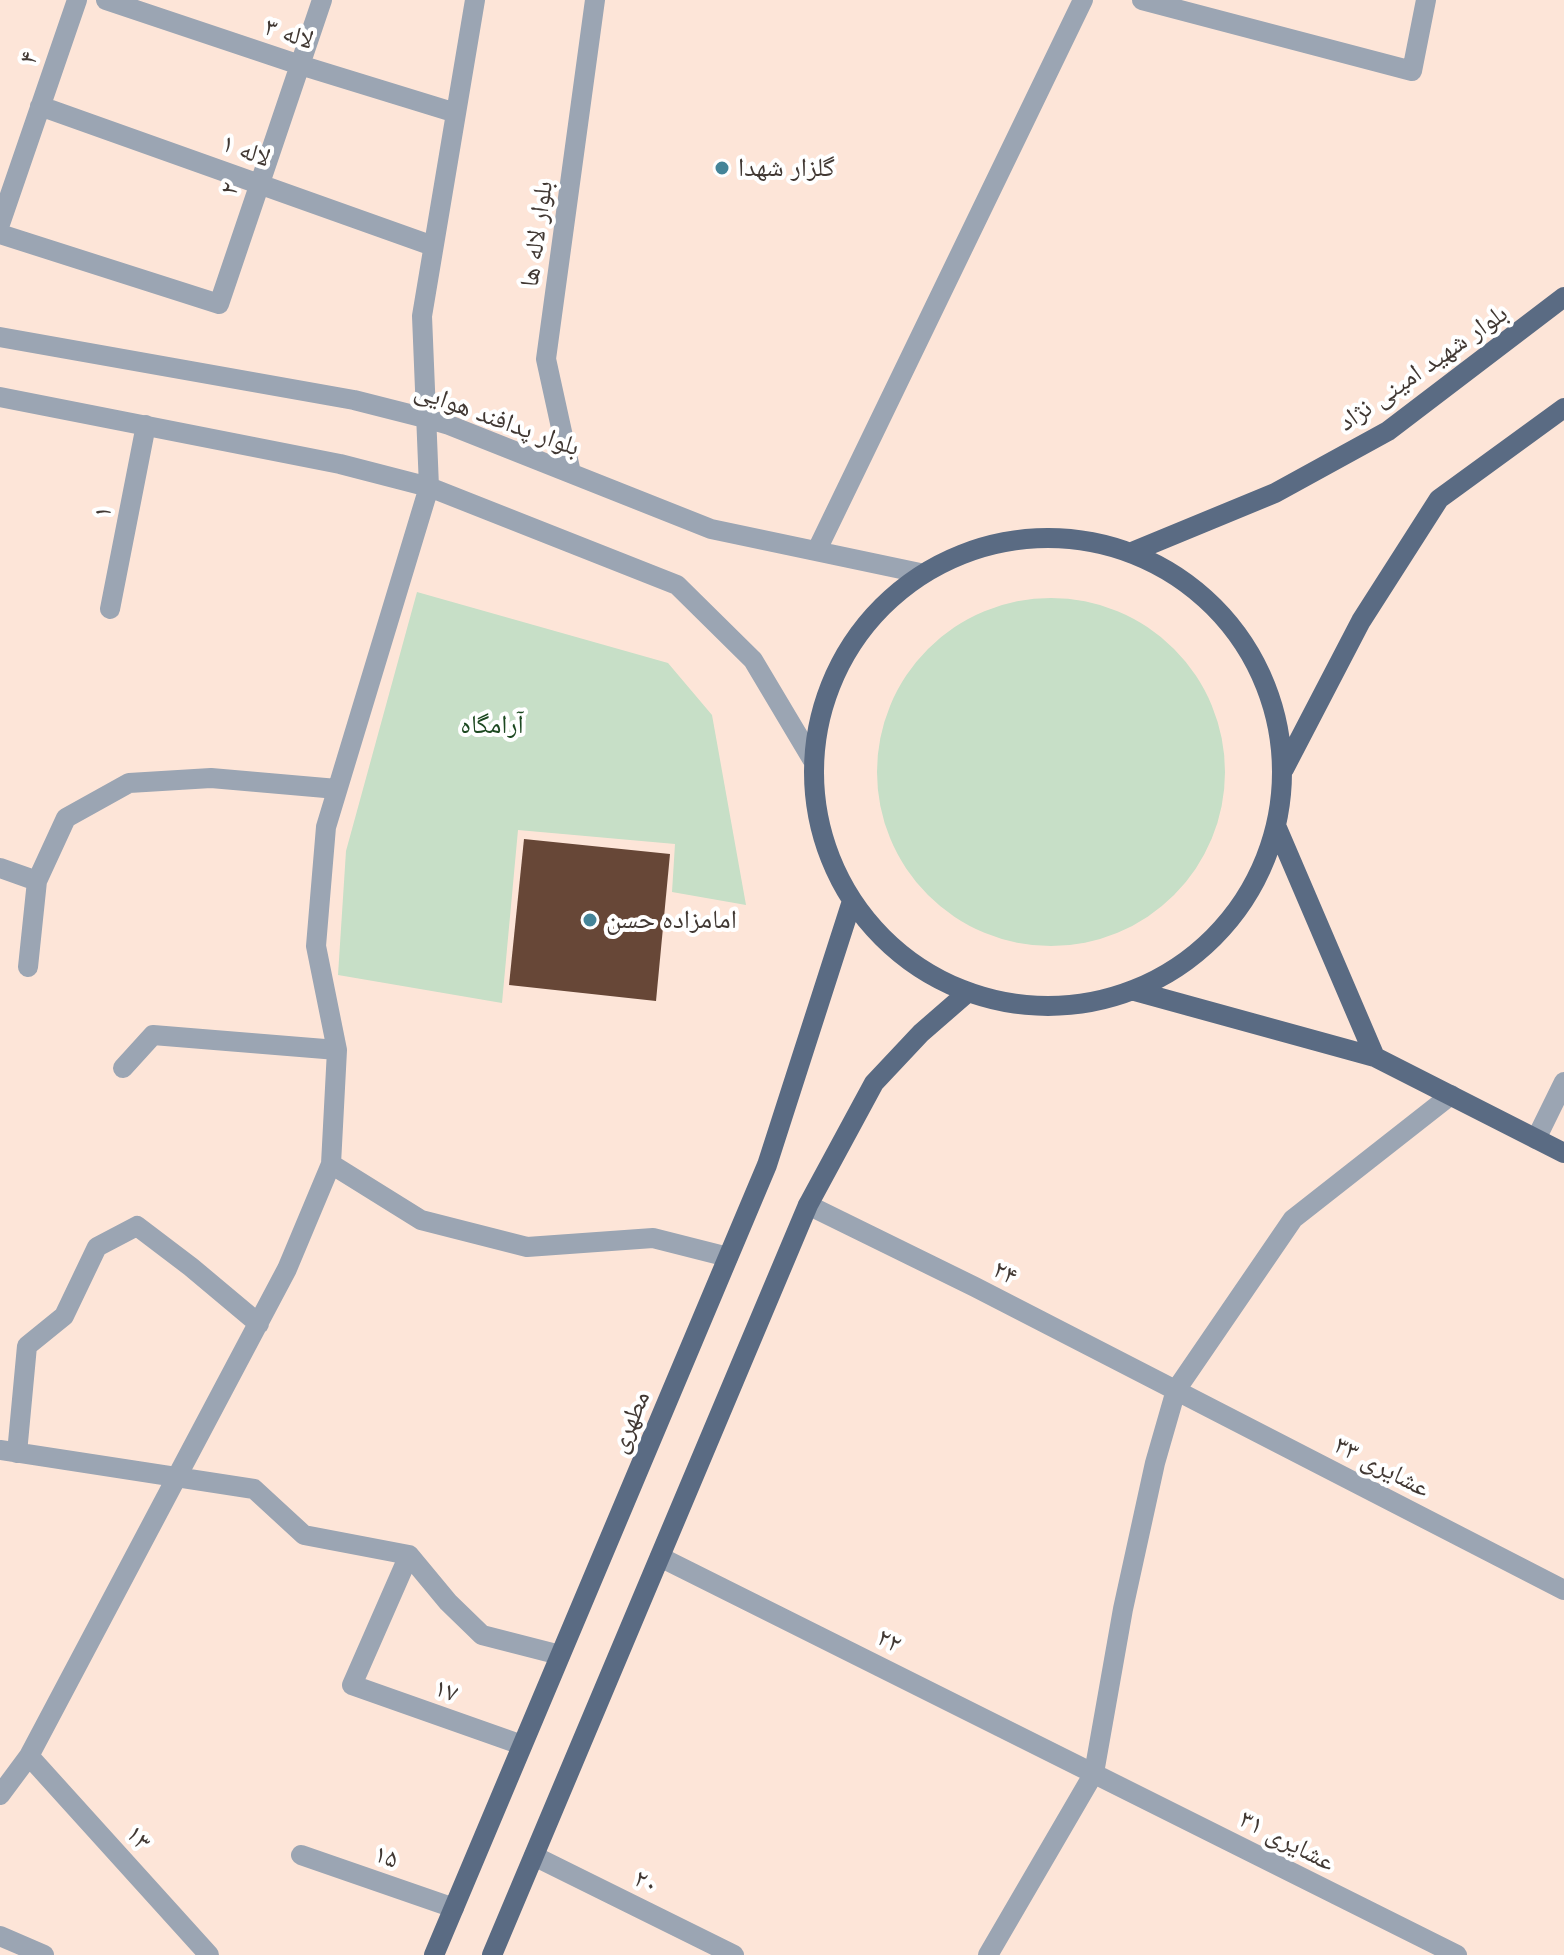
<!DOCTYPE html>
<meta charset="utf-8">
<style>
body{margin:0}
canvas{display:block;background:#fde5d8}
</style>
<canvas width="1564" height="1955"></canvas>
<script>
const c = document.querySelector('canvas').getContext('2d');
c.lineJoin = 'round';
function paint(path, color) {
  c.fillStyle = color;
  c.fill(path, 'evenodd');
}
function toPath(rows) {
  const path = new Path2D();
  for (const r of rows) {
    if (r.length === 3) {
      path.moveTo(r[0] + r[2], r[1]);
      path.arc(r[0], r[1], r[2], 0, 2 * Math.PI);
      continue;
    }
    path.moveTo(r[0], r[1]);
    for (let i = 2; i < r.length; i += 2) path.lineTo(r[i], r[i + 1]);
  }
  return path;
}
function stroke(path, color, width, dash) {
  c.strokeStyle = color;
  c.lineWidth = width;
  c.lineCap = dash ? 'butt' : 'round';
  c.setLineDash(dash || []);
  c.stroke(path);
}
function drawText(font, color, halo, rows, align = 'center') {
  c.font = font + ' Inter,"Noto Naskh Arabic",sans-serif';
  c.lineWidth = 8;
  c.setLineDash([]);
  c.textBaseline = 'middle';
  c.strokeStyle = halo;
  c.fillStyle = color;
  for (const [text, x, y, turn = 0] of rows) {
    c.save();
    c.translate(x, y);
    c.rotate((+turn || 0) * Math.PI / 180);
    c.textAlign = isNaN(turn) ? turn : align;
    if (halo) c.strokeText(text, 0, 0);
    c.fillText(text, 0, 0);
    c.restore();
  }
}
const green = toPath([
 [417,592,668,663,712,715,746,905,672,892,675,844,518,830,502,1003,338,975,346,851],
 [1051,772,174]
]);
const building = toPath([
 [524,839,670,854,656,1001,509,985]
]);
const minor = toPath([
 [106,0,300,65,456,113],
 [1142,0,1412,71,1426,0],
 [40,106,433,246],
 [0,224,77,0],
 [0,234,219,304,322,0],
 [0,337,354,400,425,418,449,425,711,529,920,573],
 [0,397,340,464,429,487,677,585,753,660,812,759],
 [571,473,546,359,595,0],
 [817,550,1083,0],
 [110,609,146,425],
 [0,868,37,881],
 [28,967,37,881,66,818,129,783,211,778,337,789],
 [123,1068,153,1035,337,1050],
 [1536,1139,1564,1082],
 [331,1164,421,1220,527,1247,653,1238,728,1257],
 [808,1205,975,1287,1564,1590],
 [0,1450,254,1489,304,1535,409,1555,448,1602,482,1635,560,1655],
 [17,1453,27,1346,64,1316,97,1247,137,1226,191,1267,259,1324],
 [409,1555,352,1685,522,1745],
 [660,1557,1457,1955],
 [29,1756,209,1955],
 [0,1795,29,1756,287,1269,331,1164,337,1050,316,946,326,827,429,487,422,316,475,0],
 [301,1855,454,1908],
 [534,1856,734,1955],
 [0,1936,44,1955],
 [988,1955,1094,1773,1123,1609,1155,1463,1176,1390,1293,1219,1451,1095]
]);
const major = toPath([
 [1048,772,234],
 [1132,552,1275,493,1388,431,1564,297],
 [1284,769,1361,621,1439,499,1564,408],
 [1277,828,1375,1057],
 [1135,991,1375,1057,1564,1153],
 [434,1955,767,1165,852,901],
 [492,1955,808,1205,874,1083,921,1033,967,993]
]);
const markers = [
 [722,168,8,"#458498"],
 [590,920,8,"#458498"]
];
const streetNames = [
 ["لاله ۳",289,34,18],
 ["۴",29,58,-71],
 ["لاله ۱",246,151,20],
 ["۲",230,189,-71],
 ["بلوار لاله ها",537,234,-82],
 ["بلوار شهید امینی نژاد",1423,368,-35],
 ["بلوار پدافند هوایی",497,419,20],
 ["۱",103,512,-79],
 ["۲۴",1005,1273,27],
 ["مطهری",630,1422,-67],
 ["عشایری ۳۳",1382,1467,27],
 ["۲۲",889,1641,27],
 ["۱۷",446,1691,19],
 ["۱۳",138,1838,48],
 ["عشایری ۳۱",1287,1841,27],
 ["۱۵",386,1857,19],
 ["۲۰",646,1882,26]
];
const poiNames = [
 ["گلزار شهدا",738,168],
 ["امامزاده حسن",606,920]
];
const parkNames = [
 ["آرامگاه",492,725]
];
paint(green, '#c7dfc7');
paint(building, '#674737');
stroke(minor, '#9ba5b3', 20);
stroke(major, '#5a6b83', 20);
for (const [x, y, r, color] of markers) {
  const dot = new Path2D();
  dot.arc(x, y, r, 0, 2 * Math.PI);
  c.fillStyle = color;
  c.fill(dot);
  stroke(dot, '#fff', 3);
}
drawText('26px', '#413833', '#fff', streetNames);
drawText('26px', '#413833', '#fff', poiNames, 'left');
drawText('26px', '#1c4820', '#fff', parkNames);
</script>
